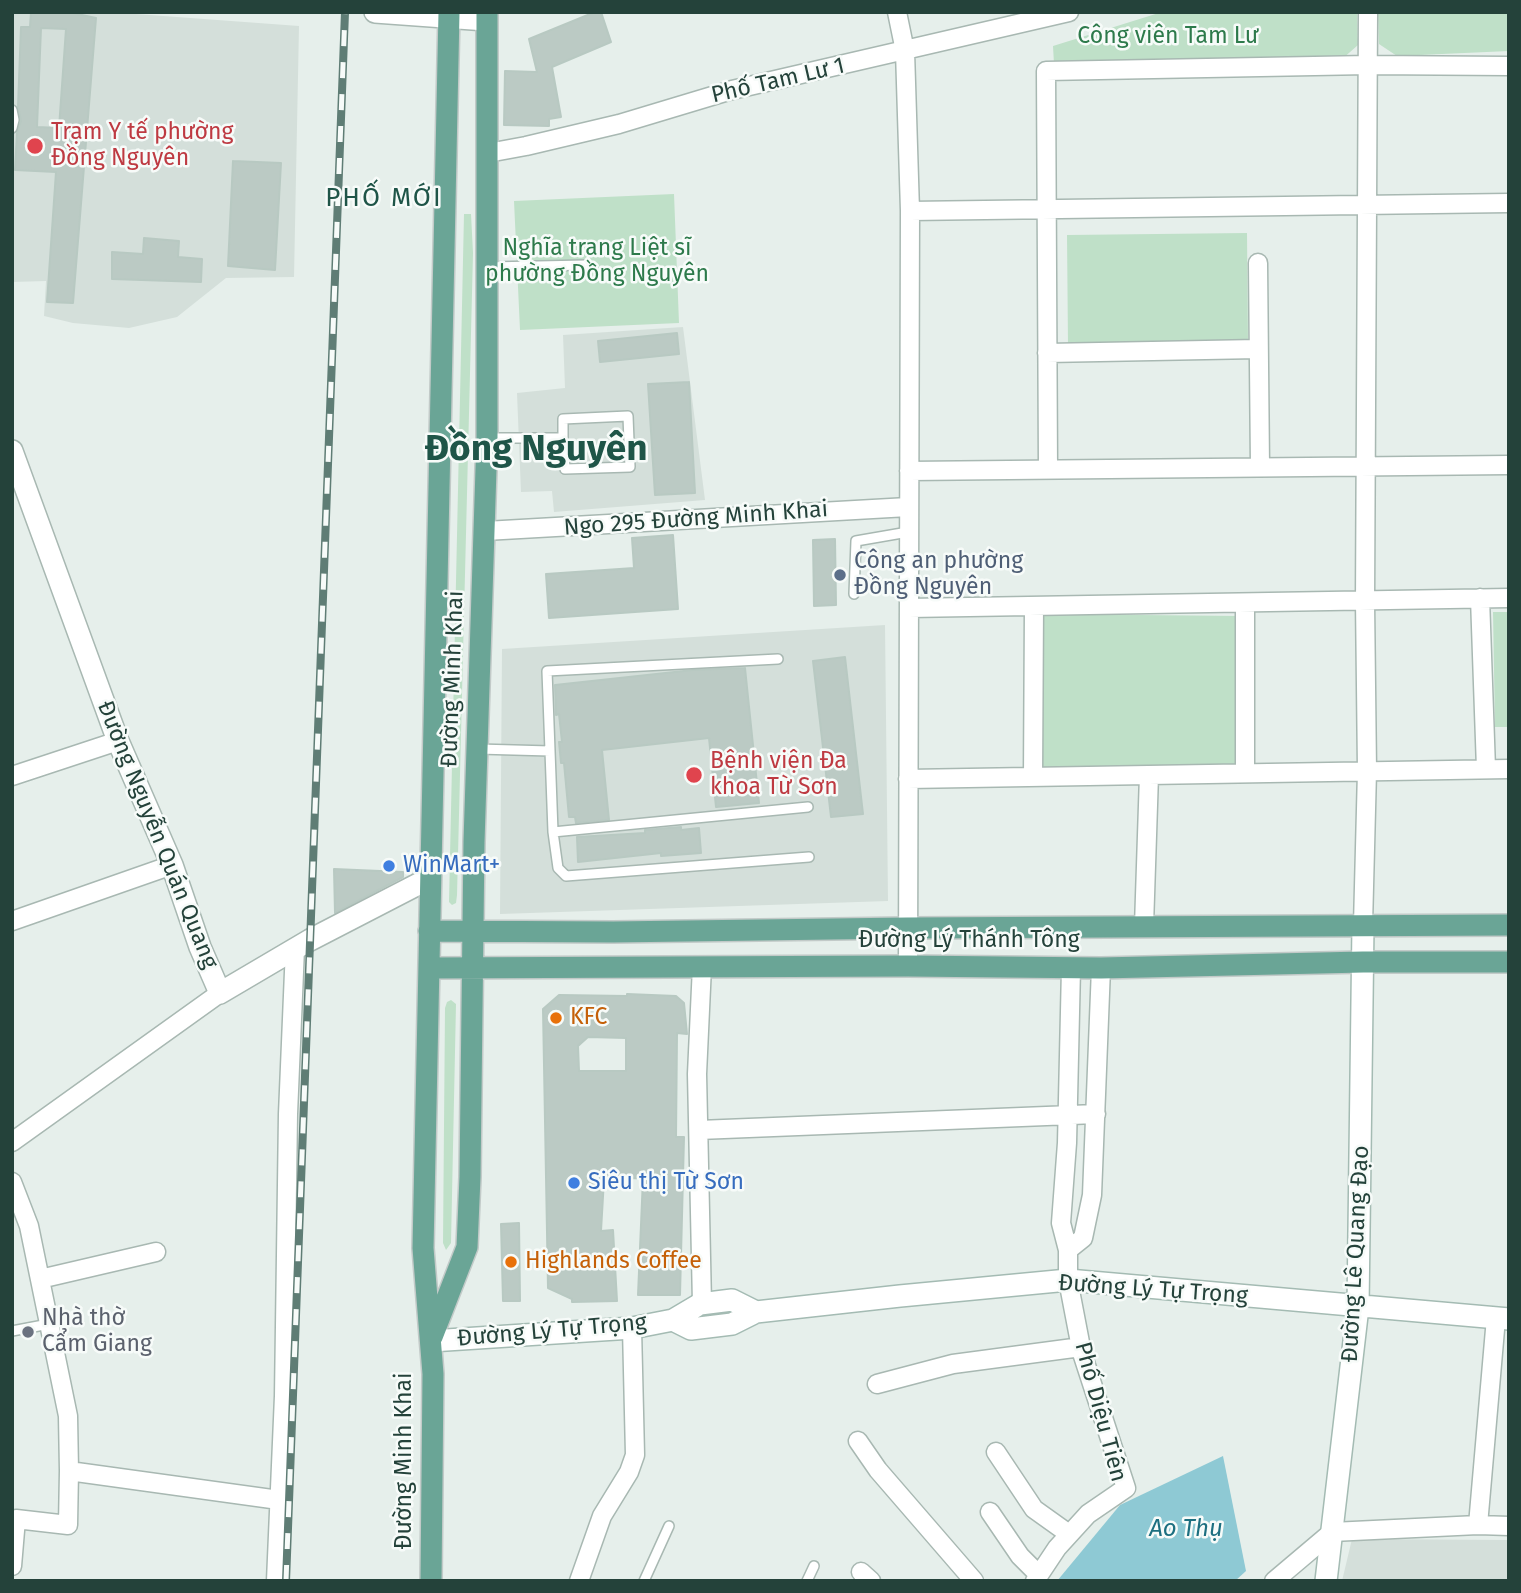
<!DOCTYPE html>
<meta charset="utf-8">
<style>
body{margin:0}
#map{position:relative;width:1521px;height:1593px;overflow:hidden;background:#e6efeb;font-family:"Fira Sans",sans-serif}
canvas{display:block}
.frame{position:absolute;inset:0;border:14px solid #24423a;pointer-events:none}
</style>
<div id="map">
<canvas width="1521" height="1593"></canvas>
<div class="frame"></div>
</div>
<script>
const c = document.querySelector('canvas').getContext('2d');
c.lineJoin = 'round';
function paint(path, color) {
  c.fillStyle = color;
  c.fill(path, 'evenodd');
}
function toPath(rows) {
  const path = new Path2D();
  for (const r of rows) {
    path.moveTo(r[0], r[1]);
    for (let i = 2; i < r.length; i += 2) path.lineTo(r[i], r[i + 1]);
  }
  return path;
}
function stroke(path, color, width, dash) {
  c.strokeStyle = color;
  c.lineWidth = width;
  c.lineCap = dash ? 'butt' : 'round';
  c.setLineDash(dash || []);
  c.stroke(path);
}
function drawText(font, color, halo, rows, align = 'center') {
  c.font = font + ' "Fira Sans",sans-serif';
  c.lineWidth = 5;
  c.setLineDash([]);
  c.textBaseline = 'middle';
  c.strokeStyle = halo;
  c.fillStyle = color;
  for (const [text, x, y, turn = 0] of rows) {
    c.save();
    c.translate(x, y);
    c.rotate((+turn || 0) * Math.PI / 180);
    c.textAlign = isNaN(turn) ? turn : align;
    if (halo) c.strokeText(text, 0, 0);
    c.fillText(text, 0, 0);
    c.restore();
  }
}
const built = toPath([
 [12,12,109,12,299,26,294,277,226,278,177,317,129,328,73,323,44,316,46,281,12,282],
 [683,327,705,500,554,512,552,491,521,492,517,393,565,388,563,335],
 [885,625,888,901,500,914,502,649],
 [1352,1539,1509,1540,1509,1581,1342,1581]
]);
const green = toPath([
 [1162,12,1357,12,1358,45,1341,60,1054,64,1053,46],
 [1378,12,1509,12,1509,51,1397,56,1379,44],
 [674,194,679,323,520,330,514,201],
 [464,214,471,214,473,253,457,895,456,903,452,905,449,902],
 [1247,233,1248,343,1068,345,1067,235],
 [1493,612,1509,612,1509,727,1495,727],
 [1044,614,1238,616,1236,769,1042,768],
 [451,1000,456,1004,451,1243,446,1250,443,1243,445,1008,447,1002]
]);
const water = toPath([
 [1223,1456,1246,1571,1235,1581,1057,1581,1120,1505]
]);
const building = toPath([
 [31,12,68,12,96,18,73,303,47,302,56,172,15,170,17,133,21,121,18,107,21,27,30,27,31,12],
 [41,28,66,29,59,128,37,127,41,28],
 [595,12,601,12,611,42,552,67,561,117,549,119,549,126,504,125,505,71,537,72,529,39,595,12],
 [233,161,281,163,275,270,228,266,233,161],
 [144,238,179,241,178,257,202,259,201,282,112,279,112,252,143,254,144,238],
 [677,333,679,354,600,362,598,341,677,333],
 [689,382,695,493,655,495,648,384,689,382],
 [673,535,678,609,549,618,546,574,634,568,632,538,673,535],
 [835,539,836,605,814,606,813,540,835,539],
 [845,657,863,814,831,817,813,661,845,657],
 [745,668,759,803,716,807,709,738,602,750,609,820,576,823,575,817,569,817,564,763,561,763,559,742,562,742,559,714,556,715,555,685,693,670,745,668],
 [681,827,681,830,699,828,701,853,661,856,661,853,578,862,577,837,645,833,645,830,681,827],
 [334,869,403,872,403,877,335,913,334,869],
 [627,994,676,996,684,1003,687,1034,677,1033,676,1137,684,1137,680,1295,638,1295,643,1178,604,1179,601,1231,613,1230,617,1301,572,1302,572,1299,548,1288,543,1009,559,995,627,996,627,994],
 [588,1037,626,1038,626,1071,579,1071,578,1046,588,1037],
 [519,1223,520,1301,503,1301,501,1224,519,1223]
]);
const service = toPath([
 [12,110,14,120,12,128],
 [489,267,586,265],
 [489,438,563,438,565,469,630,467,628,416,563,419,563,438],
 [854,594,856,541,908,532],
 [478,749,550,751,547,671,778,659],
 [550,751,553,832,558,868,566,876,809,857],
 [553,832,808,807],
 [12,1331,49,1324],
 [644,1581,669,1526],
 [807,1581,814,1566]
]);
const minor = toPath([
 [897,12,905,51,910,211,908,966],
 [488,153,526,146,619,124,732,90,1069,12],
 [910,211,1509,203],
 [1258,263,1260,467],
 [1047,353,1258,349],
 [1048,469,1046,71,1368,65,1509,66],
 [909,471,1509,465],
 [485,531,908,507],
 [1480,598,1486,769],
 [909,608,1509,598],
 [1245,773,1245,603],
 [12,776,118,741],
 [1033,777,1034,606],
 [908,779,1509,769],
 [12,921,172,865],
 [1363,925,1367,771,1365,601,1368,12],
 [1144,926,1149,775],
 [699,1130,1096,1114],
 [12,1142,220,993],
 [12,1182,29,1226,68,1416,69,1471,68,1525,16,1519,12,1566],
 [1068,1250,1083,1238,1092,1195,1101,968],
 [40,1279,156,1252],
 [702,1304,697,1074,702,966],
 [877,1384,953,1364,1081,1347],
 [858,1441,878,1470,974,1581],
 [996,1452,1034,1509,1069,1534],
 [69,1471,279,1500],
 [990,1512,1020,1556,1039,1575],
 [1478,1525,1496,1318],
 [861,1572,871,1581],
 [276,1581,284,1396,288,1114,295,948],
 [579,1581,602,1516,629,1472,635,1455,632,1328],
 [1035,1581,1057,1548,1088,1514,1126,1488,1082,1353,1068,1280,1068,1250,1061,1223,1067,1143,1071,968],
 [1274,1581,1332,1532,1478,1525,1509,1526]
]);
const tertiary = toPath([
 [375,12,486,20],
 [12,451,118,741,172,865,200,947,220,993,310,940,430,878]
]);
const secondary = toPath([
 [673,1320,691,1329,732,1324,756,1312,900,1296,1068,1280,1509,1319],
 [431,1341,632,1328,673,1320,700,1304,732,1300,756,1312],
 [1326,1581,1358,1307,1363,925]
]);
const primary = toPath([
 [429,931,613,932,907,928,1509,925],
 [429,968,908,966,1101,968,1363,962,1509,962],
 [432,1337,467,1247,470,1177,474,842,487,438,487,12],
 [431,1581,433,1374,423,1248,449,12]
]);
const rail = toPath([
 [286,1581,345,12]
]);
const markers = [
 [35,146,9,"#e0444e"],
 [840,575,7,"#5c6f8a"],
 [694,775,9,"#e0444e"],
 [389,866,7,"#3f7fe0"],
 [556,1018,7,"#e8710a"],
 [574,1183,7,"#3f7fe0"],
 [511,1262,7,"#e8710a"],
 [28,1332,7,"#6b7280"]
];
const parkNames = [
 ["Công viên Tam Lư",1168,37],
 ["Nghĩa trang Liệt sĩ",597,249],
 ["phường Đồng Nguyên",597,275]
];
const streetNames = [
 ["Phố Tam Lư 1",778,81,-13],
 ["Ngo 295 Đường Minh Khai",696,519,-4],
 ["Đường Minh Khai",453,679,-88],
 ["Đường Nguyễn Quán Quang",157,835,68],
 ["Đường Lý Thánh Tông",969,941],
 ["Đường Lê Quang Đạo",1356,1254,-87],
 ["Đường Lý Tự Trọng",1153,1290,4],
 ["Đường Lý Tự Trọng",552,1331,-5],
 ["Phố Diệu Tiên",1100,1412,75],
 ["Đường Minh Khai",405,1461,-90]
];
const healthNames = [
 ["Trạm Y tế phường",51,133],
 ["Đồng Nguyên",51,159],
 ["Bệnh viện Đa",710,762],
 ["khoa Từ Sơn",710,788]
];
const serviceNames = [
 ["Công an phường",854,562],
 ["Đồng Nguyên",854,588]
];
const shopNames = [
 ["WinMart+",403,866],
 ["Siêu thị Từ Sơn",588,1183]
];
const foodNames = [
 ["KFC",570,1018],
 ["Highlands Coffee",525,1262]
];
const worshipNames = [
 ["Nhà thờ",42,1319],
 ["Cẩm Giang",42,1345]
];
const waterNames = [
 ["Ao Thụ",1186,1529]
];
const quarterNames = [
 ["PHỐ MỚI",384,199]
];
const townNames = [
 ["Đồng Nguyên",536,450]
];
paint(built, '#d4dfda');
paint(green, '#bfe0c8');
paint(water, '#8ec9d4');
paint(building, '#bbcac4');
stroke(building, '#b8c9c2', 2);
stroke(service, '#a8b8b2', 12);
stroke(minor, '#a8b8b2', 21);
stroke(tertiary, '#a8b8b2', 24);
stroke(secondary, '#a4bbb3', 24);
stroke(primary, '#c2cac8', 24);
stroke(service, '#fff', 9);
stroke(minor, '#fff', 18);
stroke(tertiary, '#fff', 21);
stroke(secondary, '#fff', 21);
stroke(primary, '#6aa596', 21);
stroke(rail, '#5f7d75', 8);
stroke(rail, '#f7fbf9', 5, [16]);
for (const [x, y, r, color] of markers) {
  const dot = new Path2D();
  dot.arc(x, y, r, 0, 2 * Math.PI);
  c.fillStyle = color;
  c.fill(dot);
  stroke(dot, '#f7fbf9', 2.5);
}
drawText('23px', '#2d7a4b', '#f7fbf9', parkNames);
drawText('23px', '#24423a', '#f7fbf9', streetNames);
drawText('23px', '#be3a42', '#f7fbf9', healthNames, 'left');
drawText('23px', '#4e5e75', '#f7fbf9', serviceNames, 'left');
drawText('23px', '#366cbe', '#f7fbf9', shopNames, 'left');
drawText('23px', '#c56008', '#f7fbf9', foodNames, 'left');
drawText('23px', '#5b616d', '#f7fbf9', worshipNames, 'left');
drawText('italic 24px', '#1c6f80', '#f7fbf9', waterNames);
c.letterSpacing = '2px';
drawText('26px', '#1f5548', '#f7fbf9', quarterNames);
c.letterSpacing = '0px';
drawText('bold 37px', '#1f5548', '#f7fbf9', townNames);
</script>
